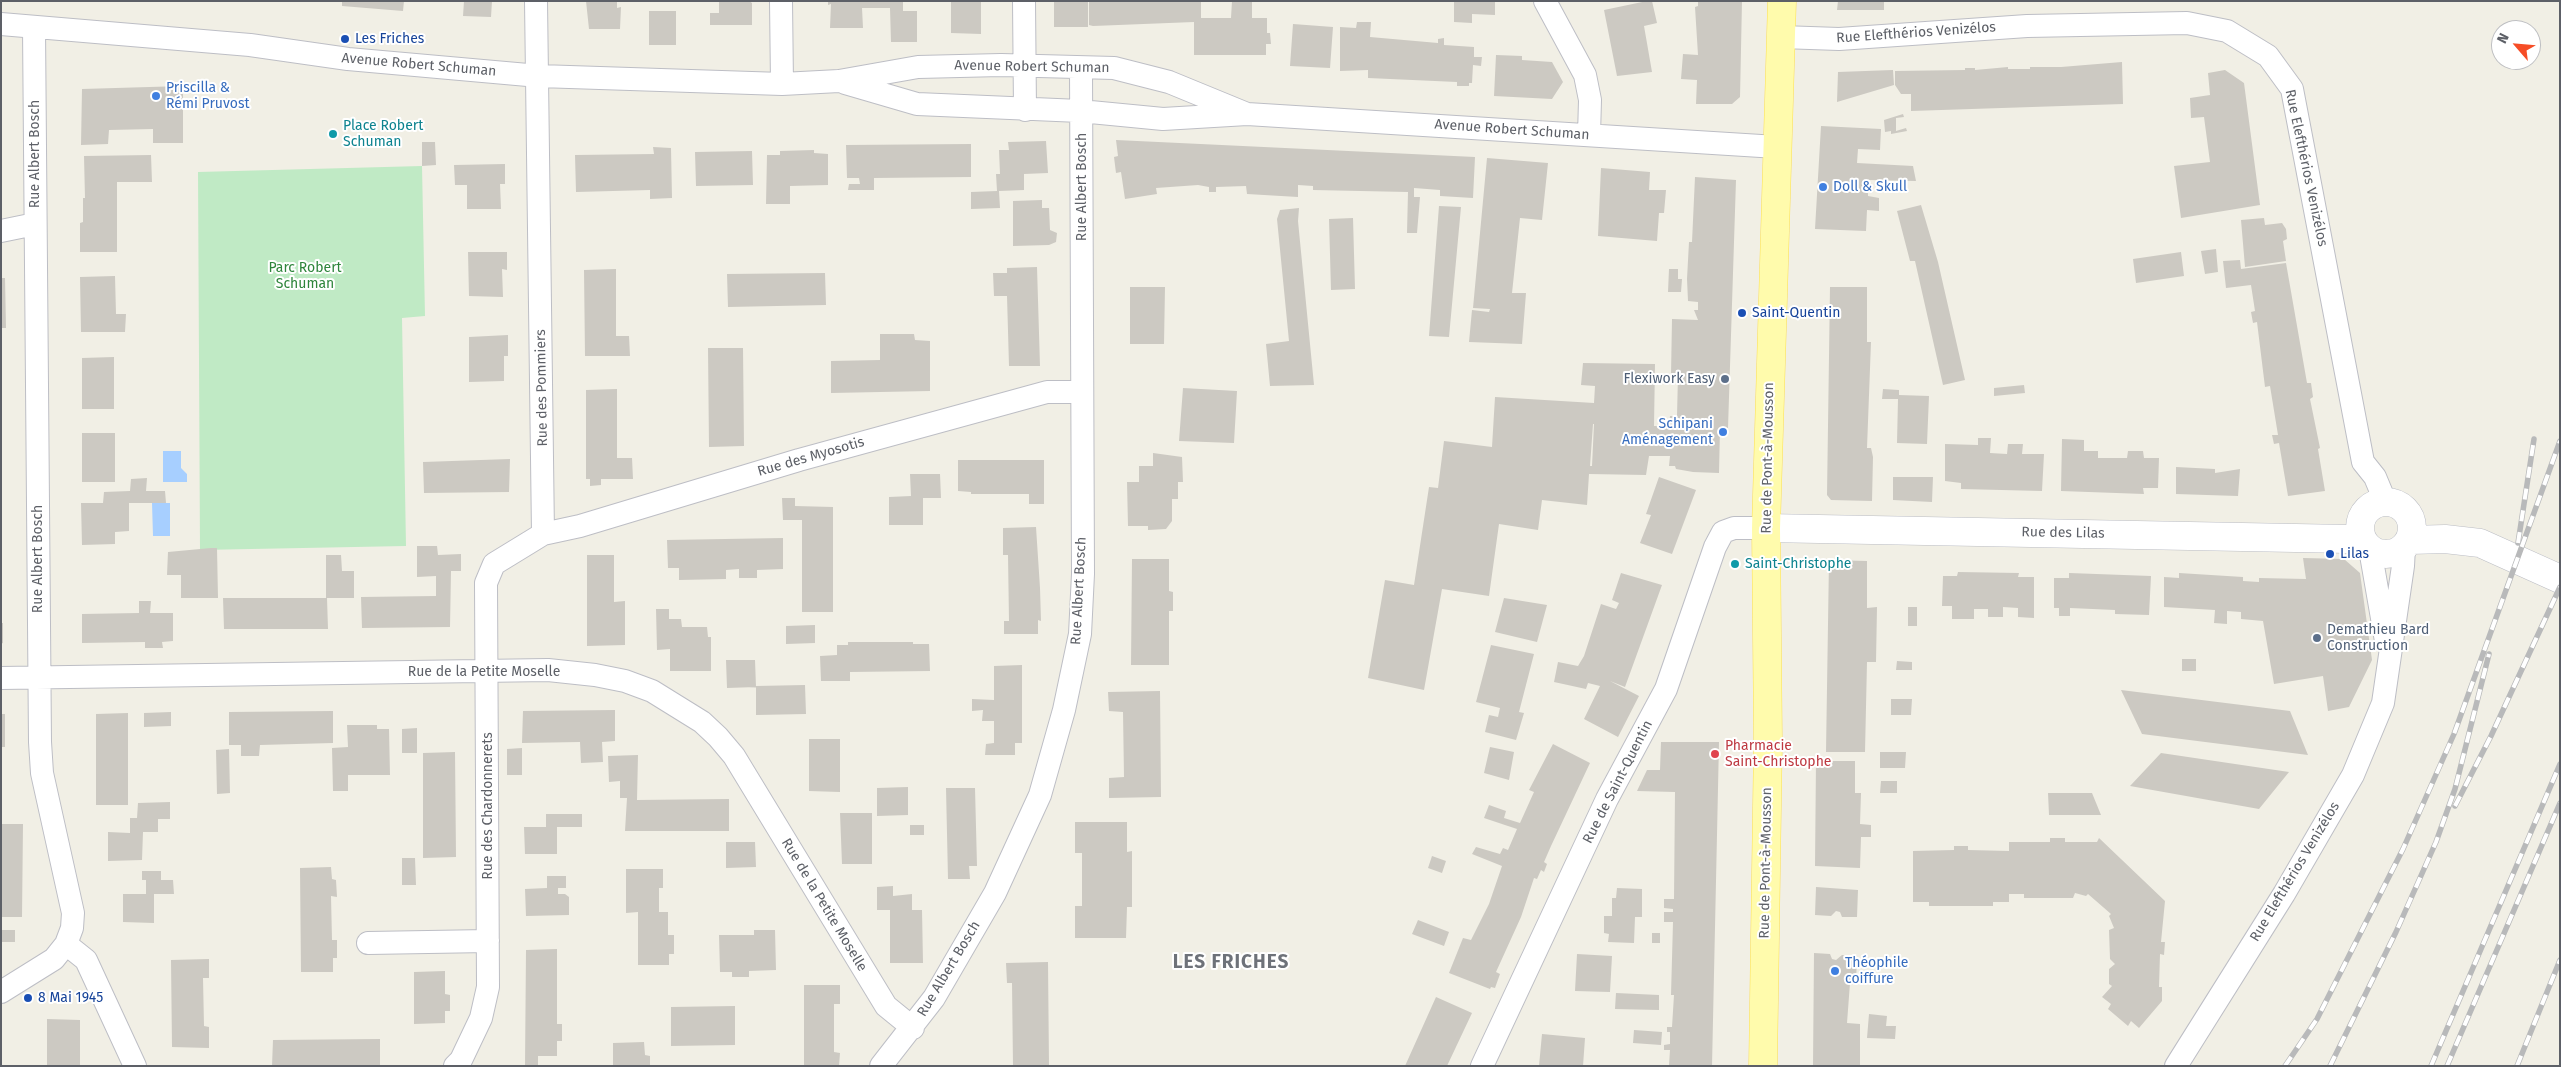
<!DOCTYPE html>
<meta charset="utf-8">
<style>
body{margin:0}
#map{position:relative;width:2561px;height:1067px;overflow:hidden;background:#f1efe5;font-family:"Fira Sans",sans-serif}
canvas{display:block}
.frame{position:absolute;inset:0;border:2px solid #5d6067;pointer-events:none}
.north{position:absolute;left:2491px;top:20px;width:50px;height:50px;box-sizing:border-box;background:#fff;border:1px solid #bebfc2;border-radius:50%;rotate:297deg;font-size:14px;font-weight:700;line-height:20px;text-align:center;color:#5d6067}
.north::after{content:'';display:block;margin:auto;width:18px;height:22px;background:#f64d26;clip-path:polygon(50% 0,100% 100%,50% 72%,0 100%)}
</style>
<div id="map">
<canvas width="2561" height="1067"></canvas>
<div class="frame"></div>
<div class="north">N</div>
</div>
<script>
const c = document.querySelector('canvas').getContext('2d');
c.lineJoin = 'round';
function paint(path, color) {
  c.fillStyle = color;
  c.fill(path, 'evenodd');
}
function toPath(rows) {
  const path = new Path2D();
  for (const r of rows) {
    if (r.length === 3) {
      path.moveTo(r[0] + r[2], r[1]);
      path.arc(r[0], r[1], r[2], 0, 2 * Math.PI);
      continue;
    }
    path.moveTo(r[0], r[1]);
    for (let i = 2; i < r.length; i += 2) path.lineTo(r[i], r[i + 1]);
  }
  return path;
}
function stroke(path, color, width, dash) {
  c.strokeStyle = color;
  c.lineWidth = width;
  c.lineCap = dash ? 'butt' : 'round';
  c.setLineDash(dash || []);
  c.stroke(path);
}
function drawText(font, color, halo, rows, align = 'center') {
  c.font = font + ' "Fira Sans",sans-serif';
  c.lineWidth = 4;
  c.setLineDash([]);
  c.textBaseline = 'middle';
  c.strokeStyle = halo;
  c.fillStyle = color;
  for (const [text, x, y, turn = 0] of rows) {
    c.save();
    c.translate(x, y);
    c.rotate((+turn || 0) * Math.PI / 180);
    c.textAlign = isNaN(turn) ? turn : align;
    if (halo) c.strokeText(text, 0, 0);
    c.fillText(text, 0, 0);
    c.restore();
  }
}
const green = toPath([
 [422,166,425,316,402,318,406,546,200,550,198,172]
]);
const water = toPath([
 [163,451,181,451,181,468,187,474,187,482,163,482],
 [152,503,170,503,170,536,153,536]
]);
const building = toPath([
 [342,1,404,1,403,11,342,6],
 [464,1,492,1,491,17,463,16],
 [586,1,617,1,617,8,621,7,620,29,589,29],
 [719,1,749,1,752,3,752,25,710,25,710,13,719,13],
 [828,1,903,1,903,11,917,11,917,42,891,42,890,8,862,8,863,28,830,28,831,4,828,5],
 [951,1,981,1,981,34,951,33],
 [1054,1,1088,1,1088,27,1054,27],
 [1089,1,1201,1,1201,18,1231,18,1232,1,1252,1,1252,18,1267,18,1267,33,1270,33,1271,44,1266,44,1266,55,1194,55,1194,22,1093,26,1089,25],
 [1454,1,1495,1,1495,15,1472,14,1472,23,1454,22],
 [1647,1,1652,1,1657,23,1644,26,1652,72,1617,76,1604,10],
 [1698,1,1742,1,1740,97,1732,104,1696,104,1697,80,1681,79,1683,54,1698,55,1695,7,1698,6],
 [1838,1,1884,1,1884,10,1837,10],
 [649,11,676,11,676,45,649,45],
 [1357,22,1371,22,1370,37,1438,43,1438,39,1444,38,1444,45,1474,47,1474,57,1482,57,1481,66,1473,65,1472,83,1469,83,1469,86,1457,86,1457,82,1368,78,1368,70,1340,71,1340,27,1356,28],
 [1293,24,1333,27,1330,68,1290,66],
 [1496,55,1522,56,1522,60,1552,62,1563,82,1552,99,1494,96],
 [2122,62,2123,104,1911,111,1911,94,1901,94,1895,85,1895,71,1965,70,1965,68,1975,68,1975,70,2008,67,2008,69,2030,69,2030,67,2061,67],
 [1893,70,1894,85,1837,102,1838,72],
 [2225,70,2244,83,2260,205,2181,218,2174,166,2210,162,2204,117,2191,118,2190,98,2210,95,2208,73],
 [183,86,183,143,153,143,153,129,109,130,108,144,81,145,82,89],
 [1903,114,1904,117,1896,118,1896,131,1906,128,1907,131,1891,134,1891,131,1885,132,1884,120],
 [1821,126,1881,129,1880,150,1858,149,1857,163,1913,166,1916,181,1868,180,1868,196,1879,198,1879,211,1867,210,1866,231,1815,229],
 [1116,140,1475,157,1473,198,1440,196,1440,190,1414,188,1414,197,1420,197,1417,233,1407,233,1408,192,1313,190,1313,186,1298,185,1298,197,1247,194,1246,186,1216,187,1216,192,1209,192,1209,187,1198,185,1156,188,1157,194,1125,199,1121,172,1116,173,1114,157,1118,156],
 [1046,141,1048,173,1024,174,1024,190,999,191,1000,208,971,209,971,192,997,191,996,174,1000,174,999,150,1009,150,1008,142],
 [422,142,435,142,436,165,422,166],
 [971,144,971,177,874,178,874,190,848,190,849,184,860,184,859,178,847,178,846,145],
 [653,147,671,148,672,198,650,199,650,190,576,192,575,155,654,154],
 [814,150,814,153,828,154,828,185,790,186,790,204,766,204,767,155,780,155,780,151],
 [752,151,753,185,696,186,695,152],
 [151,155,152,182,117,182,117,252,80,252,80,223,83,222,83,198,85,198,84,156],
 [1487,158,1548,163,1542,220,1520,218,1512,293,1526,293,1522,344,1469,342,1472,310,1489,312,1490,309,1473,308],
 [505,164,505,184,500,184,501,209,467,209,467,185,455,185,454,165],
 [1601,168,1650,172,1649,190,1666,190,1664,213,1659,213,1657,241,1598,236],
 [1695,177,1736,180,1728,428,1720,428,1719,473,1693,472,1676,469,1675,466,1669,466,1670,456,1649,456,1646,475,1589,474,1587,505,1542,500,1538,530,1499,524,1489,596,1442,589,1424,690,1368,678,1385,580,1414,585,1429,487,1438,488,1444,441,1492,447,1495,397,1594,403,1595,386,1581,385,1583,363,1655,364,1654,426,1669,426,1670,416,1677,416,1678,375,1671,375,1672,319,1698,320,1694,310,1698,310,1698,302,1688,301,1687,279,1689,242,1692,242],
 [1593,424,1594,424,1592,466,1590,466],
 [1042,200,1042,208,1049,208,1050,230,1057,233,1056,242,1049,245,1013,246,1013,201],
 [1921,205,1938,262,1965,380,1943,385,1915,261,1910,261,1897,211],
 [1439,206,1461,207,1449,337,1429,336],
 [1299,208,1298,221,1314,385,1270,386,1266,344,1289,341,1277,219,1280,210],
 [1353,218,1355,289,1331,290,1329,219],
 [2264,218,2265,225,2282,223,2286,229,2287,239,2283,241,2286,261,2245,267,2241,220],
 [2216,249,2218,272,2205,274,2201,251],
 [468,252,507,252,507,270,502,269,503,297,469,296],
 [2181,252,2184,276,2136,283,2133,259],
 [2240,260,2241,269,2286,263,2307,383,2311,383,2313,397,2310,399,2320,448,2318,449,2325,491,2288,496,2279,443,2274,444,2272,435,2278,435,2270,386,2265,387,2257,322,2253,323,2251,312,2255,311,2251,285,2226,288,2223,261],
 [1037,267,1040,366,1009,366,1007,296,994,296,993,273,1007,273,1007,268],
 [616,269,616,336,629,336,630,356,585,356,584,270],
 [1669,269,1678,269,1678,279,1682,279,1681,292,1668,292],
 [825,273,826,305,728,307,727,274],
 [115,276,116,314,126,314,125,332,81,332,80,277],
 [1,278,5,278,6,328,1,328],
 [1130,287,1165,287,1164,344,1130,344],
 [1830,287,1867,287,1867,342,1871,342,1867,448,1871,448,1873,457,1872,501,1831,500,1827,495],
 [880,334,914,334,915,340,930,341,930,391,831,393,831,361,880,360],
 [508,335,508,356,504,356,504,381,469,382,469,337],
 [708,348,743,348,744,446,709,447],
 [114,357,114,409,82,409,82,358],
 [2024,385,2025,393,1994,396,1994,388],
 [1183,388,1237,391,1234,443,1179,441],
 [617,389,617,458,632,458,633,479,601,479,601,485,590,486,590,479,586,479,586,390],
 [1883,389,1899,390,1899,395,1929,396,1927,444,1897,443,1898,399,1882,399],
 [82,433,115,433,115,482,82,482],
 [1978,438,1991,438,1990,453,2007,454,2008,444,2023,444,2022,454,2044,454,2042,491,1961,489,1961,483,1945,481,1945,444,1978,445],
 [2062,439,2084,440,2084,451,2098,451,2098,458,2127,458,2128,451,2143,451,2144,458,2159,458,2158,488,2143,488,2144,494,2061,491],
 [1153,453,1182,457,1183,482,1178,482,1178,499,1172,499,1172,521,1166,529,1148,530,1148,526,1128,526,1127,482,1139,482,1139,466,1153,466],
 [510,459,509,492,424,493,423,462],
 [958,460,1044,460,1044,504,1029,504,1029,494,971,494,971,492,958,491],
 [2176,467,2215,469,2215,473,2240,469,2238,496,2176,494],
 [910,474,940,474,941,498,923,498,923,525,889,525,889,497,911,496],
 [1659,477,1696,490,1672,554,1640,543,1651,515,1646,514],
 [1893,477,1933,477,1932,502,1893,500],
 [147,478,146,491,165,491,166,503,129,503,129,531,115,532,115,544,82,545,81,503,103,503,104,492,130,491,131,479],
 [782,498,795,498,795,506,833,507,833,612,802,612,802,520,783,520],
 [1036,527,1040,588,1041,621,1038,620,1038,634,1004,634,1004,621,1009,621,1008,555,1003,555,1003,528],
 [783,538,783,569,757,570,757,578,739,578,739,569,726,570,726,579,679,580,679,568,668,568,667,540],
 [417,546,437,546,438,555,461,554,461,571,451,571,450,627,362,628,361,597,436,596,436,576,417,577],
 [211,548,217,548,218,598,181,598,181,575,167,575,168,552],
 [326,555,341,555,342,571,354,571,354,598,326,598],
 [587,555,614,555,614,602,625,601,625,645,587,646],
 [2303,558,2344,559,2360,573,2372,660,2349,707,2328,711,2323,676,2274,684,2263,621,2241,619,2241,612,2227,611,2227,624,2214,623,2215,610,2164,607,2164,577,2179,578,2179,573,2243,577,2243,581,2259,582,2259,578,2306,579],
 [1132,559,1169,559,1169,591,1173,592,1173,611,1169,611,1169,665,1131,665],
 [1829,560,1867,561,1867,608,1877,607,1876,662,1867,662,1865,752,1826,752],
 [1958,572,2019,573,2018,577,2034,577,2034,618,2018,617,2018,608,2003,607,2003,617,1988,617,1988,609,1974,609,1974,619,1952,619,1952,606,1942,606,1943,576,1957,576],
 [1621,573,1662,585,1625,687,1610,681,1639,696,1618,737,1584,719,1600,686,1588,683,1586,689,1554,682,1558,662,1578,666,1584,656,1601,604,1616,609,1619,603,1612,600],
 [2069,573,2151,576,2149,615,2115,614,2115,610,2070,608,2070,616,2059,616,2059,608,2054,608,2054,578,2069,578],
 [223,598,327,598,328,629,224,629],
 [1504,598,1547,605,1537,642,1495,632],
 [139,601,151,601,150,613,173,613,173,641,162,642,163,648,145,648,145,642,82,643,82,614,139,613],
 [1908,607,1917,607,1917,626,1908,626],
 [656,609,669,609,669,619,681,619,682,627,707,627,708,637,711,637,711,671,670,671,670,649,657,650],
 [1,623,3,623,3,643,1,644],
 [815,625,815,643,786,644,786,626],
 [848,642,913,642,913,644,929,644,930,671,850,672,850,681,821,681,820,656,837,655,837,645,848,645],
 [1491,645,1534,654,1519,712,1524,713,1516,740,1485,732,1489,715,1498,717,1500,708,1476,702],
 [2182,659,2196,659,2196,671,2182,671],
 [726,660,755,660,756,687,727,688],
 [1897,661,1912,662,1912,670,1896,670],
 [1022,665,1022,743,1015,743,1015,755,985,755,986,744,994,743,994,721,982,721,983,710,972,711,972,699,994,700,994,666],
 [805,685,806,714,756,715,756,686],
 [2121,690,2290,711,2308,755,2142,734],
 [1160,691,1161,797,1109,798,1109,778,1124,777,1123,712,1109,711,1108,692],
 [1891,699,1912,699,1911,715,1891,715],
 [615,710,615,741,602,742,603,762,581,763,580,742,522,743,523,711],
 [333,711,333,743,260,745,259,756,241,756,241,745,229,745,229,712],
 [171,712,171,726,144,727,144,713],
 [128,713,128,805,96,805,96,714],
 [1,714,5,714,5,747,1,747],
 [347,725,377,725,377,729,389,729,390,775,348,775,348,791,333,791,332,748,348,747],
 [417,728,417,753,402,753,402,729],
 [809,739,840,739,840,792,809,791],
 [1661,742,1719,742,1712,1066,1669,1066,1670,1050,1664,1050,1664,1045,1670,1044,1670,1032,1667,1032,1667,1027,1672,1027,1674,995,1671,995,1673,922,1664,922,1664,912,1673,912,1673,909,1664,908,1664,899,1674,899,1675,792,1637,791,1647,770,1660,770],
 [1553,744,1590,763,1551,846,1544,862,1547,864,1544,872,1541,870,1537,879,1534,878,1521,917,1496,972,1500,974,1495,988,1491,987,1490,989,1449,973,1463,938,1471,940,1489,904,1502,866,1472,854,1476,847,1500,854,1503,848,1508,850,1517,829,1484,818,1489,805,1506,811,1504,818,1520,823,1534,792,1529,790],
 [1490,747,1514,752,1509,780,1484,773],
 [522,748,522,775,507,775,507,749],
 [229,749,230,793,217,794,216,750],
 [455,752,456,857,423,858,423,753],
 [1880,752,1906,752,1905,768,1880,768],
 [2161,753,2289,772,2259,809,2130,786],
 [638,755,637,800,729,799,729,831,625,831,627,798,620,798,620,781,609,782,608,756],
 [1816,761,1855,761,1855,793,1861,793,1860,824,1871,825,1871,837,1861,837,1860,868,1815,866],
 [1881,781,1897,781,1897,793,1880,793],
 [908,787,908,815,877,816,877,788],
 [946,788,975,788,977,866,969,866,970,879,948,879],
 [2048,793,2092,793,2101,815,2049,815],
 [170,802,170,819,158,819,158,832,143,832,142,860,108,861,108,832,130,833,130,818,137,818,138,803],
 [840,813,872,813,872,864,842,864],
 [546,814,582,814,582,827,557,827,557,854,525,854,524,827,546,827],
 [1075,822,1127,822,1127,852,1132,851,1132,907,1127,907,1126,938,1075,938,1075,906,1082,906,1082,853,1075,853],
 [1,824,23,824,22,917,1,917],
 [910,825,924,825,924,835,910,835],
 [2050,838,2065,838,2065,842,2097,842,2099,838,2165,901,2161,942,2165,942,2164,955,2160,954,2159,987,2162,987,2162,1001,2139,1028,2131,1021,2128,1026,2108,1009,2111,1004,2102,997,2112,986,2109,984,2109,969,2115,964,2110,959,2109,930,2114,928,2109,916,2111,914,2088,894,2086,896,2075,893,2073,898,2024,898,2024,894,2009,894,2009,902,1993,902,1993,906,1929,906,1929,902,1913,902,1913,851,1954,850,1954,846,1968,846,1968,850,2009,851,2009,842,2050,842],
 [726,842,755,842,756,867,726,868],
 [1432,856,1446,861,1442,873,1428,868],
 [402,858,415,858,416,885,402,885],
 [331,867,332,879,336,880,337,897,331,896,332,940,337,940,337,958,333,958,333,972,301,972,300,868],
 [626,869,663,869,663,888,659,888,659,912,668,912,668,935,674,935,674,954,669,954,669,965,638,965,638,912,626,913],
 [142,871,161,871,161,880,173,880,174,894,154,894,154,923,123,922,123,894,146,894,146,880,142,880],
 [547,876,566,876,566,888,558,888,558,894,565,894,569,897,569,915,526,916,525,889,547,888],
 [893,886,893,896,912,894,912,910,922,910,923,963,890,963,890,910,877,910,877,887],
 [1816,887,1858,890,1857,917,1842,917,1840,912,1836,911,1831,916,1815,915],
 [1617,888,1642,889,1642,917,1635,917,1634,943,1608,942,1609,934,1604,933,1604,916,1612,916,1612,898,1616,898],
 [1418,920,1449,932,1444,946,1412,934],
 [1,930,15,930,15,942,1,942],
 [754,930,775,930,776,970,749,971,749,977,732,977,732,972,720,972,719,935,754,935],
 [1652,933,1660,933,1660,943,1652,943],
 [557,949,557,1024,562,1024,562,1041,557,1041,557,1056,538,1056,538,1066,525,1066,526,950],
 [1814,953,1830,954,1832,959,1836,960,1842,955,1857,955,1856,983,1850,983,1847,1023,1860,1024,1860,1065,1813,1065],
 [1577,954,1612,956,1610,992,1575,991],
 [209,959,209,978,203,978,204,1026,209,1027,209,1048,172,1047,171,960],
 [1048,962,1049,1066,1013,1066,1012,983,1007,983,1006,963],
 [445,971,445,994,450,995,450,1011,445,1011,445,1023,414,1024,414,972],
 [804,985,840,985,840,1004,834,1004,834,1052,840,1053,839,1066,804,1066],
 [1616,993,1659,995,1659,1010,1615,1009],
 [1436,997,1472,1013,1447,1066,1405,1066],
 [735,1006,735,1045,671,1046,671,1007],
 [1869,1014,1887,1016,1886,1026,1896,1026,1895,1039,1867,1038],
 [47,1019,80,1020,80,1066,47,1066],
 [1634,1030,1662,1032,1661,1045,1633,1043],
 [1542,1034,1585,1038,1583,1066,1539,1066],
 [380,1039,380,1066,272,1066,273,1040],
 [644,1042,645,1055,650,1056,650,1066,613,1066,613,1043]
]);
const street = toPath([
 [781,1,782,84],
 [1024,1,1025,110],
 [1545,1,1585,75,1590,100,1589,135],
 [1,24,250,45,348,59,539,76,782,84,839,81,918,67,1001,65,1114,68,1169,82,1247,114],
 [1781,37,1839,39,2027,26,2187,23,2227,31,2268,56,2292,89,2363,462,2375,477,2385,501],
 [845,83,917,104,1080,111,1163,119,1247,114,1777,147],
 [1,231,35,224],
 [543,534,580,526,799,460,1047,392,1081,392],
 [2370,549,2386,641],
 [1,678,548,670,595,675,625,681,652,691,702,722,718,737,734,756,886,1006,913,1028],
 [368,943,488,941],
 [66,944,86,960,135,1066],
 [1,992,54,959,66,944,72,928,73,913,42,773,40,742,34,28],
 [455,1066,461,1060,481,1018,488,987,486,583,494,564,543,534,536,1],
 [881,1066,934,998,995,893,1040,795,1064,710,1080,634,1083,574,1081,68],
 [1482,1066,1607,799,1666,689,1715,547,1723,532,1734,528,1766,528],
 [2176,1066,2284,894,2353,775,2383,703,2403,566,2404,547]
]);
const secondary = toPath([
 [2386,528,26],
 [1766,528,2348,539,2360,536],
 [2410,540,2445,539,2480,543,2560,579]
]);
const primary = toPath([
 [1763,1066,1768,742,1766,528,1782,1]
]);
const rail = toPath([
 [2518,543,2534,439],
 [2455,806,2491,736,2560,587],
 [2285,1066,2317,1019,2403,849,2454,734,2560,441],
 [2330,1066,2396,932,2436,842,2455,789,2489,654],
 [2431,1066,2560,764],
 [2447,1066,2560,803],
 [2517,1066,2560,960]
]);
const markers = [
 [345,39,5,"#1a4fb4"],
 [156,96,5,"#3f7fe0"],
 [333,134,5,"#0f9aa8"],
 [1823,187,5,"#3f7fe0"],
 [1742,313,5,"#1a4fb4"],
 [1725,379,5,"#5c6f8a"],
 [1723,432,5,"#3f7fe0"],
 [2330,554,5,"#1a4fb4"],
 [1735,564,5,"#0f9aa8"],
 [2317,638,5,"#5c6f8a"],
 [1715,754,5,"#e0444e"],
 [1835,971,5,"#3f7fe0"],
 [28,998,5,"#1a4fb4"]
];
const streetNames = [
 ["Rue Elefthérios Venizélos",1916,33,-4],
 ["Avenue Robert Schuman",419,65,5],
 ["Avenue Robert Schuman",1032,67,1],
 ["Avenue Robert Schuman",1512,130,4],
 ["Rue Albert Bosch",35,154,-90],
 ["Rue Elefthérios Venizélos",2306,168,78],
 ["Rue Albert Bosch",1082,187,-90],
 ["Rue des Pommiers",542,388,-91],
 ["Rue des Myosotis",811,457,-16],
 ["Rue de Pont-à-Mousson",1768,458,-89],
 ["Rue des Lilas",2063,533,1],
 ["Rue Albert Bosch",38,559,-90],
 ["Rue Albert Bosch",1079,591,-87],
 ["Rue de la Petite Moselle",484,672],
 ["Rue de Saint-Quentin",1618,782,-63],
 ["Rue des Chardonnerets",488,806,-90],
 ["Rue de Pont-à-Mousson",1766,863,-89],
 ["Rue Elefthérios Venizélos",2295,872,-59],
 ["Rue de la Petite Moselle",824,905,59],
 ["Rue Albert Bosch",949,969,-59]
];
const transitNames = [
 ["Les Friches",355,39],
 ["Saint-Quentin",1752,313],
 ["Lilas",2340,554],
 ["8 Mai 1945",38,998]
];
const shopNames = [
 ["Priscilla &",166,88],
 ["Rémi Pruvost",166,104],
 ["Doll & Skull",1833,187],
 ["Schipani",1713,424,"right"],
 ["Aménagement",1713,440,"right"],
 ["Théophile",1845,963],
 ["coiffure",1845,979]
];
const cultureNames = [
 ["Place Robert",343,126],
 ["Schuman",343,142],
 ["Saint-Christophe",1745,564]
];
const parkNames = [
 ["Parc Robert",305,268],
 ["Schuman",305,284]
];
const serviceNames = [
 ["Flexiwork Easy",1715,379],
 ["Demathieu Bard",2327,630,"left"],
 ["Construction",2327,646,"left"]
];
const healthNames = [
 ["Pharmacie",1725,746],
 ["Saint-Christophe",1725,762]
];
const districtNames = [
 ["LES FRICHES",1231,963]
];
paint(green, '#c0eac5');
paint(water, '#a7cfff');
paint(building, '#ccc9c2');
stroke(street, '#bdbec5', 24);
stroke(secondary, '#bbbdc4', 29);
stroke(primary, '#fcdf53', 29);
stroke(street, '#fff', 22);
stroke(secondary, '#fff', 28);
stroke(primary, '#fffbac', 28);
stroke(rail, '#b8b9ba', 5.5);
stroke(rail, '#fff', 4, [11]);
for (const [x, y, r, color] of markers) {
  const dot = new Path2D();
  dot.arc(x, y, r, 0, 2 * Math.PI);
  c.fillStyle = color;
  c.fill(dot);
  stroke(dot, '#fff', 2);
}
drawText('14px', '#5d6067', '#fff', streetNames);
drawText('14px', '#164399', '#fff', transitNames, 'left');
drawText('14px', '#366cbe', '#fff', shopNames, 'left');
drawText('14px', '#0d838f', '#fff', cultureNames, 'left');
drawText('14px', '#2e853b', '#fff', parkNames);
drawText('14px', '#4e5e75', '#fff', serviceNames, 'right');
drawText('14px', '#be3a42', '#fff', healthNames, 'left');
c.letterSpacing = '1px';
drawText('bold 19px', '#6e7279', '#fff', districtNames);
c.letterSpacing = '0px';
</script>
